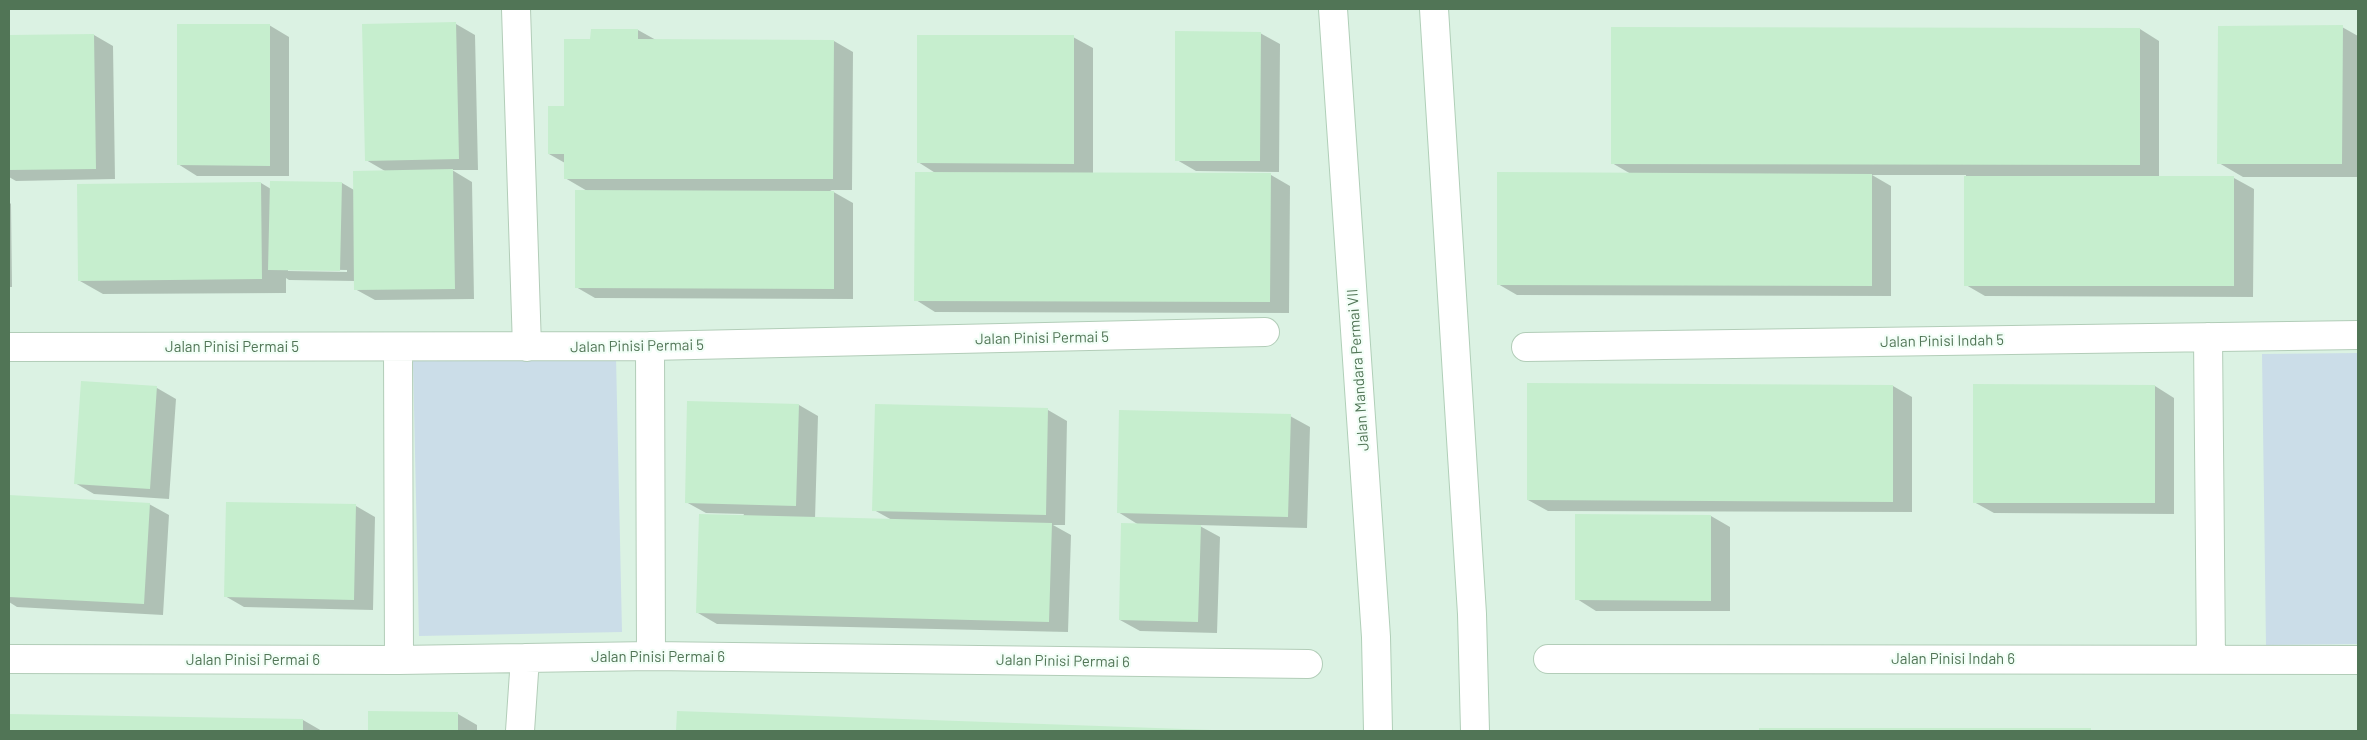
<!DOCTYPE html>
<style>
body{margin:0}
#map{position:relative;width:2367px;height:740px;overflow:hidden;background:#ecfbf2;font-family:Barlow,sans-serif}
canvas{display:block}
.frame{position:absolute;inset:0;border:10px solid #517556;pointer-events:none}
</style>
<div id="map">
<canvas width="2367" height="740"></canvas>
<div class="frame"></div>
</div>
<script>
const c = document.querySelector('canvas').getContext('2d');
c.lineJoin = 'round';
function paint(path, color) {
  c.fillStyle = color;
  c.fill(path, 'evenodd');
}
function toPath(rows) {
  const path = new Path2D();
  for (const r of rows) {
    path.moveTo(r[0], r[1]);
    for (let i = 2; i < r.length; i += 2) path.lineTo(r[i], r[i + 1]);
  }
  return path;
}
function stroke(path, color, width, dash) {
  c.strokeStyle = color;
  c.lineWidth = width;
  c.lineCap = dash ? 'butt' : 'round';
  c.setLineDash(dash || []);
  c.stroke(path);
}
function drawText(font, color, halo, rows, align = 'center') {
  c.font = font + ' Barlow,sans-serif';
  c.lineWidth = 4.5;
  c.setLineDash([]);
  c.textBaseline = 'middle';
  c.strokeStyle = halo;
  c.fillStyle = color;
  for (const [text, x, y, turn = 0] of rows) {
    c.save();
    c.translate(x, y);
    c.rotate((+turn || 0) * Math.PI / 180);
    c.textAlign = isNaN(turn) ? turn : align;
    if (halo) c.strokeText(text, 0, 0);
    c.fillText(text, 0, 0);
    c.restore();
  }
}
const residential = toPath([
 [9,9,2358,9,2358,731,9,731]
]);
const green = toPath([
 [2358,353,2358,644,2266,645,2262,354],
 [616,357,622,632,419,636,413,361]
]);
const shadow = toPath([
 [456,24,475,35,478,170,452,170,472,182,474,299,375,300,355,289,355,281,289,280,286,278,286,293,103,294,80,281,261,183,271,189,342,183,354,190,385,171,366,160],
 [288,269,347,270,347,272,288,271],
 [269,25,289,37,289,176,197,176,178,164],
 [2342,27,2358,36,2358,177,2243,177,2219,163],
 [2140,29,2159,41,2159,178,2234,178,2254,189,2253,297,1985,296,1966,285,1966,175,1872,175,1891,186,1891,296,1517,295,1498,284,1631,174,1612,163],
 [638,30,656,40,834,41,853,52,852,190,830,190,853,203,853,299,595,298,576,287,589,192,565,178,565,163,549,154,592,40],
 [1260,33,1280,44,1279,172,1196,171,1177,160],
 [94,35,113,46,115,179,16,181,9,177,9,36],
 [1073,37,1093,48,1093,174,1271,175,1290,186,1289,313,935,312,916,300,937,174,918,162],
 [9,202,11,204,12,287,9,287],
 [82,382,157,388,176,399,169,499,94,494,75,483],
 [1893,386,1912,397,1912,512,1548,511,1528,500],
 [2155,386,2174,398,2174,514,1994,513,1974,502],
 [799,405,818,416,815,519,892,520,874,510,877,405,1048,410,1067,421,1065,525,1053,525,1071,535,1068,632,717,624,698,613,744,514,706,513,686,502],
 [1290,416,1310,427,1307,528,1198,525,1220,537,1217,633,1140,631,1120,620,1139,525,1118,512],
 [9,496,149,504,169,515,163,615,17,607,9,602],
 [356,506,375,517,373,610,244,607,225,596],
 [1711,516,1730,527,1730,611,1596,611,1577,599],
 [678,712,1213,731,677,731],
 [369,713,458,714,477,725,477,731,369,731],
 [9,715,303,720,322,731,9,731],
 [1761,729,2091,730,2094,731,1761,731]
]);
const building = toPath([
 [456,22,459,159,365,161,362,24],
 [177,24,270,24,270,166,177,165],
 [2343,25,2342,164,2217,164,2218,26],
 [1611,27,2140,28,2140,165,1611,164],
 [591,29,638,29,638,39,834,40,833,179,564,179,564,154,548,154,548,106,564,106,564,39,590,39],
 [1175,31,1261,32,1260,161,1175,161],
 [94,34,96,169,9,170,9,35],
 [917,35,1074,35,1074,164,917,163],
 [453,169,455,289,354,290,353,171],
 [915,172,1271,173,1270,302,914,301],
 [1497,172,1872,174,1872,286,1497,285],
 [1964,176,2234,176,2234,286,1964,286],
 [270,181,342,182,340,271,268,270],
 [261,182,262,279,78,281,77,184],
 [575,190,834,191,834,289,575,288],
 [81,381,157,386,150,489,74,484],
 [1527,383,1893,385,1893,502,1527,500],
 [1973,384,2155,385,2155,503,1973,503],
 [687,401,799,404,796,506,685,503],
 [875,404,1048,408,1046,515,872,511],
 [1119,410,1291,414,1288,517,1117,513],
 [9,495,150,503,144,604,9,597],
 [226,502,356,504,354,600,224,597],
 [699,514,1052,523,1049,622,696,613],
 [1575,514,1711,515,1711,601,1575,600],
 [1121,523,1201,525,1198,622,1119,620],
 [368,711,458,712,458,731,368,731],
 [677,711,1212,730,1212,731,676,731],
 [9,714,303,719,303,731,9,731],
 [1759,728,2091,728,2091,731,1759,731]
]);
const minor = toPath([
 [516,9,527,347],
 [2208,337,2211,660],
 [650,346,651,656],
 [9,347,650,346,1265,332],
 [1526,347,2358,335],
 [398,348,399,660],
 [9,659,399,660,651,656,1308,664],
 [1548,659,2358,660],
 [520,731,525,658]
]);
const secondary = toPath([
 [1333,9,1376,637,1378,731],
 [1434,9,1472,614,1475,731]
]);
const streetNames = [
 ["Jalan Pinisi Permai 5",1042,338,-1],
 ["Jalan Pinisi Indah 5",1942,341,-1],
 ["Jalan Pinisi Permai 5",637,346,-1],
 ["Jalan Pinisi Permai 5",232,347],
 ["Jalan Mandara Permai VII",1358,370,-94],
 ["Jalan Pinisi Permai 6",658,657],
 ["Jalan Pinisi Indah 6",1953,659],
 ["Jalan Pinisi Permai 6",253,660],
 ["Jalan Pinisi Permai 6",1063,661,1]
];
paint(residential, '#dbf2e3');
paint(green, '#cbdde8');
paint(shadow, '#0003');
paint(building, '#c6eece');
stroke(minor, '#b2cdb8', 30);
stroke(secondary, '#b0cfb8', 30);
stroke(minor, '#fff', 28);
stroke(secondary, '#fff', 28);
drawText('15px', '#517556', '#f2fef7', streetNames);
</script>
